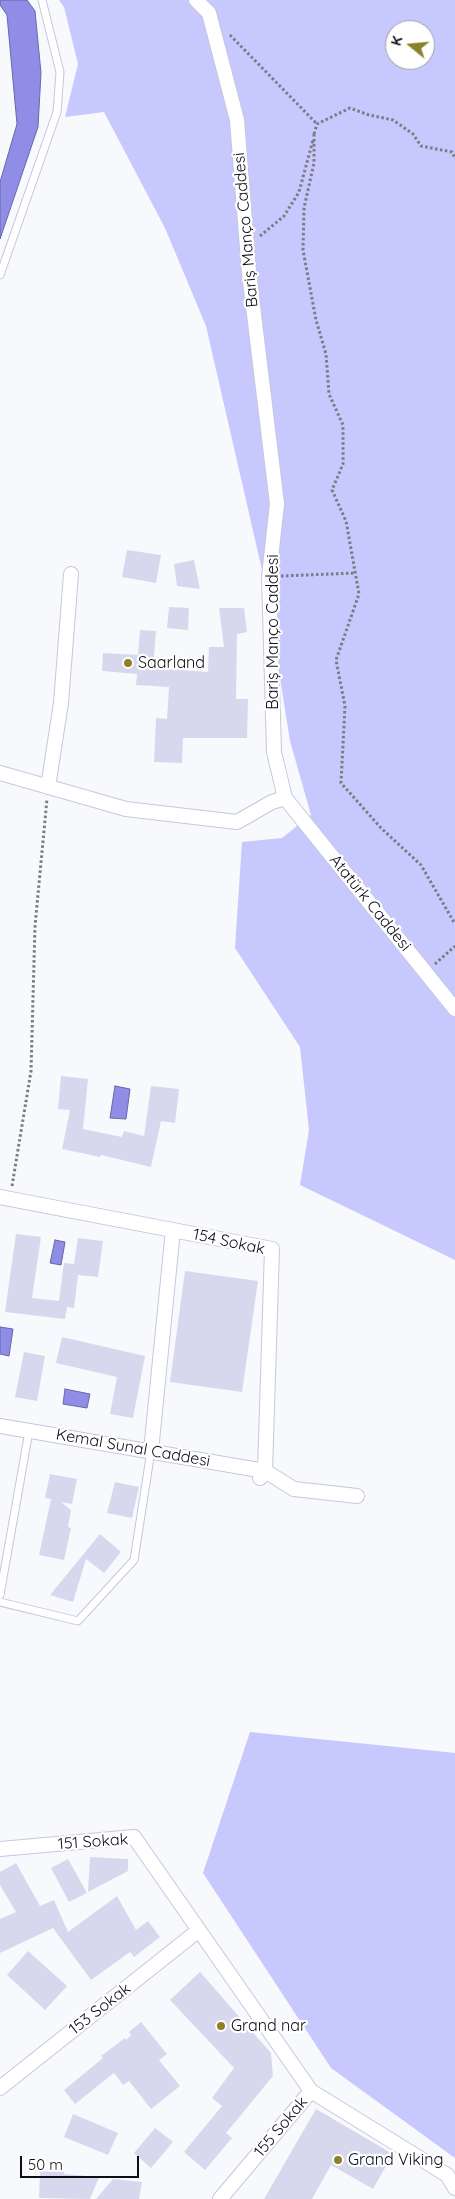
<!DOCTYPE html>
<meta charset="utf-8">
<style>
body{margin:0}
#map{position:relative;width:455px;height:2199px;overflow:hidden;background:#f8f9fd;font-family:Quicksand,sans-serif}
canvas{display:block}
.north{position:absolute;left:385px;top:20px;width:50px;height:50px;box-sizing:border-box;background:#fff;border:1px solid #9f9fa2;border-radius:50%;rotate:287deg;font-size:14px;font-weight:700;line-height:20px;text-align:center;color:#0e0f16}
.north::after{content:'';display:block;margin:auto;width:18px;height:22px;background:#8a8128;clip-path:polygon(50% 0,100% 100%,50% 72%,0 100%)}
.scale{position:absolute;left:20px;top:2156px;width:119px;height:22px;box-sizing:border-box;border:2px solid #0e0f16;border-top:0;padding-left:6px;font-size:15px;line-height:18px;white-space:nowrap;color:#0e0f16;-webkit-text-stroke:4px #fff;paint-order:stroke}
</style>
<div id="map">
<canvas width="455" height="2199"></canvas>
<div class="north">K</div>
<div class="scale">50 m</div>
</div>
<script>
const c = document.querySelector('canvas').getContext('2d');
c.lineJoin = 'round';
function paint(path, color) {
  c.fillStyle = color;
  c.fill(path, 'evenodd');
}
function toPath(rows) {
  const path = new Path2D();
  for (const r of rows) {
    path.moveTo(r[0], r[1]);
    for (let i = 2; i < r.length; i += 2) path.lineTo(r[i], r[i + 1]);
  }
  return path;
}
function stroke(path, color, width, dash) {
  c.strokeStyle = color;
  c.lineWidth = width;
  c.lineCap = dash ? 'butt' : 'round';
  c.setLineDash(dash || []);
  c.stroke(path);
}
function drawText(font, color, halo, rows, align = 'center') {
  c.font = font + ' Quicksand,sans-serif';
  c.lineWidth = 4.5;
  c.setLineDash([]);
  c.textBaseline = 'middle';
  c.strokeStyle = halo;
  c.fillStyle = color;
  for (const [text, x, y, turn = 0] of rows) {
    c.save();
    c.translate(x, y);
    c.rotate((+turn || 0) * Math.PI / 180);
    c.textAlign = isNaN(turn) ? turn : align;
    if (halo) c.strokeText(text, 0, 0);
    c.fillText(text, 0, 0);
    c.restore();
  }
}
const green = toPath([
 [59,0,455,0,455,1260,300,1185,309,1130,300,1047,235,948,242,842,282,838,311,815,290,741,265,583,206,326,165,228,104,112,65,117,78,64,64,7],
 [395,30,425,30,425,60,395,60],
 [250,1732,455,1753,455,2158,331,2068,203,1873]
]);
const water = toPath([
 [0,0,27,0,35,11,41,73,38,127,0,239,0,182,17,124,7,15,0,5,0,0],
 [115,1086,130,1089,126,1119,110,1118,115,1086],
 [55,1240,65,1242,61,1265,50,1263,55,1240],
 [0,1327,13,1329,9,1356,0,1354,0,1327],
 [65,1389,90,1394,87,1408,63,1404,65,1389]
]);
const building = toPath([
 [127,550,161,555,156,583,122,577],
 [194,560,200,589,177,586,174,564],
 [169,607,189,608,188,630,167,628],
 [219,608,244,608,247,632,237,634,236,699,248,699,247,738,183,738,182,763,154,762,156,718,167,719,169,687,136,685,137,674,102,671,103,653,138,655,140,630,156,631,153,668,208,672,209,647,224,647],
 [61,1076,88,1079,83,1129,122,1137,124,1131,144,1136,151,1086,179,1089,175,1123,161,1121,151,1167,101,1155,100,1157,62,1149,70,1110,58,1109],
 [16,1234,41,1237,32,1298,59,1301,64,1263,74,1264,78,1238,103,1241,98,1277,78,1275,74,1308,67,1307,65,1319,5,1312],
 [185,1271,258,1281,242,1392,170,1382],
 [62,1337,145,1356,133,1418,110,1414,117,1377,56,1363],
 [24,1352,45,1356,37,1401,15,1397],
 [50,1474,77,1479,72,1504,61,1502,71,1510,68,1527,71,1528,64,1560,39,1555,51,1499,45,1498],
 [115,1482,139,1487,132,1518,107,1513],
 [100,1534,121,1552,104,1573,86,1559,73,1602,50,1595],
 [90,1857,128,1859,128,1871,88,1892],
 [68,1859,87,1893,69,1902,51,1868],
 [16,1863,40,1906,54,1900,68,1932,117,1896,136,1930,148,1921,160,1937,134,1957,130,1952,91,1980,53,1928,0,1953,0,1919,16,1912,0,1885,0,1872],
 [28,1951,67,1986,45,2010,7,1975],
 [200,1972,271,2053,273,2076,226,2133,232,2138,205,2170,184,2152,222,2106,212,2098,234,2068,170,2000],
 [141,2022,167,2054,159,2060,180,2086,151,2109,129,2081,123,2085,114,2073,75,2104,64,2090,103,2058,101,2056,125,2038,126,2040,131,2035,129,2032],
 [316,2109,393,2154,373,2189,331,2165,312,2199,264,2199],
 [73,2114,118,2133,108,2155,64,2137],
 [155,2128,173,2142,151,2168,134,2153],
 [40,2171,64,2172,64,2174,99,2177,90,2199,39,2198],
 [113,2179,142,2182,139,2199,96,2199]
]);
const path = toPath([
 [230,35,317,124],
 [314,134,314,163,304,208,303,250,316,320,326,354,329,394,343,425,343,464,332,490,346,521,359,594,336,660,345,706,341,783,381,828,421,865,455,924],
 [314,134,317,124,350,108,369,115,393,120,413,134,421,146,452,152,455,158],
 [260,236,284,216,299,192,313,140],
 [281,576,356,573],
 [435,964,455,946],
 [12,1186,31,1071,35,926,47,799]
]);
const service = toPath([
 [0,275,57,112,60,72,42,0],
 [0,1595,29,1431],
 [0,1602,78,1621,134,1560,151,1451]
]);
const minor = toPath([
 [0,773,126,809,237,822,272,802,285,798,274,752,269,576,277,504,249,273,237,120,209,13,196,0],
 [48,787,61,703,71,574],
 [285,798,455,1009],
 [0,1197,272,1249,265,1471,0,1426],
 [151,1451,173,1230],
 [260,1478,265,1471,294,1489,357,1496],
 [0,1849,134,1837,311,2091,220,2199],
 [0,2088,199,1930],
 [311,2091,447,2175,455,2188]
]);
const markers = [
 [128,663,5,"#8a8128"],
 [221,2026,5,"#8a8128"],
 [338,2160,5,"#8a8128"]
];
const streetNames = [
 ["Bariş Manço Caddesi",246,230,-95],
 ["Bariş Manço Caddesi",273,632,-90],
 ["Atatürk Caddesi",370,903,51],
 ["154 Sokak",229,1242,12],
 ["Kemal Sunal Caddesi",133,1448,10],
 ["151 Sokak",93,1842,-4],
 ["153 Sokak",100,2009,-38],
 ["155 Sokak",281,2127,-50]
];
const poiNames = [
 ["Saarland",138,663],
 ["Grand nar",231,2026],
 ["Grand Viking",348,2160]
];
paint(green, '#c6c8fe');
paint(water, '#8f8de6');
stroke(water, '#6867a8', 1);
paint(building, '#d7d8ee');
stroke(service, '#c6c7dd', 9);
stroke(minor, '#c6c7dd', 16);
stroke(path, '#7b7c82', 3, [2.5, 2.5]);
stroke(service, '#fff', 7);
stroke(minor, '#fff', 14);
for (const [x, y, r, color] of markers) {
  const dot = new Path2D();
  dot.arc(x, y, r, 0, 2 * Math.PI);
  c.fillStyle = color;
  c.fill(dot);
  stroke(dot, '#fff', 2);
}
drawText('16px', '#0e0f16', '#fff', streetNames);
drawText('16px', '#0e0f16', '#fff', poiNames, 'left');
</script>
